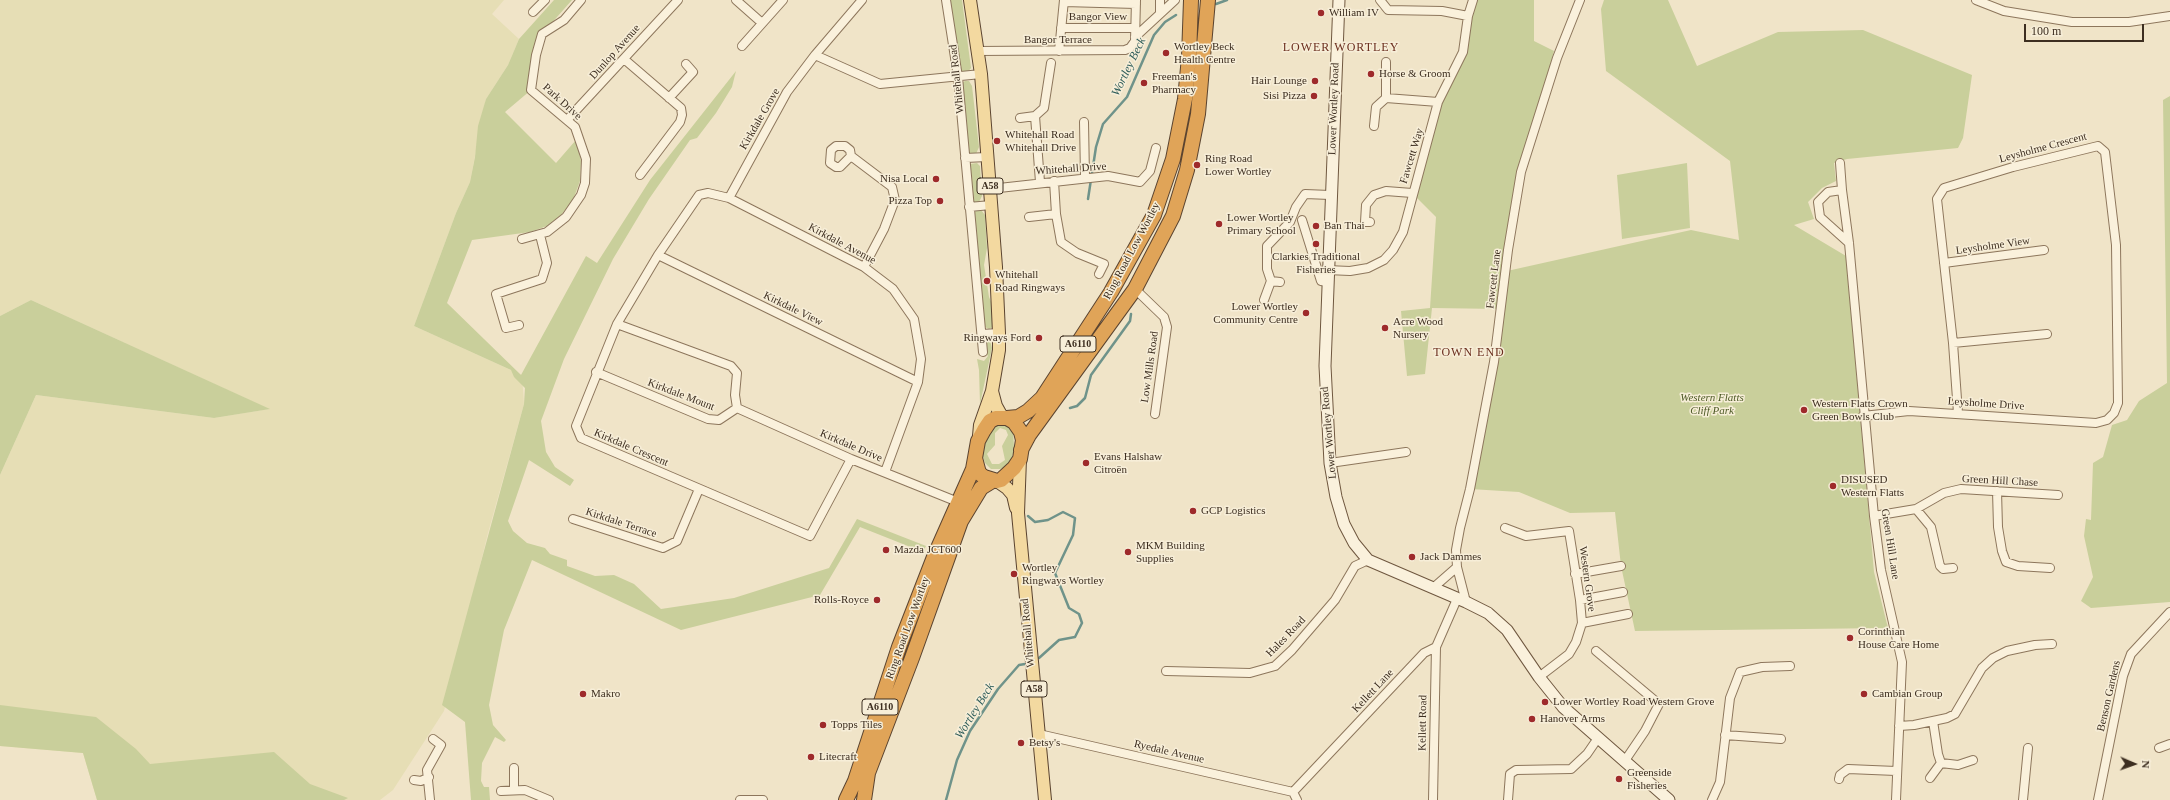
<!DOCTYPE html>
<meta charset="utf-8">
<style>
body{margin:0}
#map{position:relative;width:2170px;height:800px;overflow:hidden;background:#f0e4c8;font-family:Georgia,serif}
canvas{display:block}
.north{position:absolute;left:2114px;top:744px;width:40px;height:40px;-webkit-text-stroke:3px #f7eed8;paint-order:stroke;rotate:92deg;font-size:11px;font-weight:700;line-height:16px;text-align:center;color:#3d2e20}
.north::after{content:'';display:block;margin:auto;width:14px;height:18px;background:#3d2e20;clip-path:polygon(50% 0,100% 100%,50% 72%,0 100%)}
.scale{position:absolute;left:2024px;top:24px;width:120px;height:18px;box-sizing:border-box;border:2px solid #3d2e20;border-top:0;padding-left:5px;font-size:12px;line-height:14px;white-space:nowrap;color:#3d2e20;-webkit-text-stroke:3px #f7eed8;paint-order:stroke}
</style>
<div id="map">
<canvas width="2170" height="800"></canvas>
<div class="north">N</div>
<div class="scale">100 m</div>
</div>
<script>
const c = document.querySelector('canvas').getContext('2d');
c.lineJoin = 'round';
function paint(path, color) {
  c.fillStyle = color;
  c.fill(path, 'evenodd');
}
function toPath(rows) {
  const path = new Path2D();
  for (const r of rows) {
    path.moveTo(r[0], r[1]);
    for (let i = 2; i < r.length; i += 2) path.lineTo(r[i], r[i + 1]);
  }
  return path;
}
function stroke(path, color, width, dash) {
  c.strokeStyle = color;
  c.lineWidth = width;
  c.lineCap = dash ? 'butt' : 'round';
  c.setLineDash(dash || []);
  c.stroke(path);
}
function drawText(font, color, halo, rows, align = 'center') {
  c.font = font + ' Georgia,serif';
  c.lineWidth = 3;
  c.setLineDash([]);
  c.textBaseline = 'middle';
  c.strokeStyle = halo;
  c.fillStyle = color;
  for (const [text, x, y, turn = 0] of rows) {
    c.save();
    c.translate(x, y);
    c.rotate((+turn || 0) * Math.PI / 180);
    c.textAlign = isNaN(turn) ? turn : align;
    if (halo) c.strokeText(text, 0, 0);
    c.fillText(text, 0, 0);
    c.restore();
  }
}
const farmland = toPath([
 [0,0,504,0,492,14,519,39,508,65,486,99,470,182,456,213,414,326,522,375,524,404,488,533,444,711,393,790,380,800,97,800,83,753,0,746,0,475,36,395,214,418,269,409,31,300,0,316]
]);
const green = toPath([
 [554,0,572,0,542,34,531,90,505,112,556,163,576,140,581,161,580,181,573,200,561,215,547,226,530,232,472,240,447,303,521,375,586,256,597,263,650,180,736,71,732,87,716,113,697,138,690,140,649,199,613,259,564,359,541,421,546,452,555,467,574,480,570,486,529,460,508,521,513,531,527,543,545,548,550,554,567,560,567,566,595,576,614,575,634,584,661,609,734,598,829,568,857,519,926,546,923,552,860,527,820,595,681,630,532,560,504,630,489,705,493,725,506,740,504,742,495,737,482,763,481,781,484,787,489,787,490,800,471,800,465,722,442,705,524,404,525,388,514,377,511,370,414,326,456,213,470,182,475,157,478,126,486,99,508,65,519,39],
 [949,0,962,0,971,68,967,73,961,73],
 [1473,0,1534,0,1534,41,1554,51,1521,172,1507,271,1691,230,1739,240,1730,161,1606,71,1601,9,1604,0,1668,0,1697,66,1778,32,1863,30,1972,75,1963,138,1958,148,1847,159,1834,163,1836,181,1822,188,1808,202,1814,219,1794,225,1846,256,1874,572,1888,628,1635,631,1621,566,1615,512,1570,513,1519,492,1470,489,1501,309,1432,308,1425,374,1407,376,1401,311,1430,308,1436,217,1412,193,1438,102,1463,52],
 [965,81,969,81,972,86,979,147,976,154,969,154,962,83],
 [2170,96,2170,602,2091,608,2081,601,2093,577,2084,536,2086,519,2091,520,2093,463,2103,457,2112,425,2127,420,2139,401,2167,383,2163,100],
 [977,163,980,166,982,196,979,202,975,202,973,201,970,164],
 [1687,163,1690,228,1622,239,1617,175],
 [978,209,981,210,985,215,987,248,984,265,989,297,993,306,993,327,989,329,983,326,974,213],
 [31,300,270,409,214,418,36,395,0,475,0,316],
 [989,337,992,348,980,404,979,370,977,359,984,361,988,356,984,351,983,338],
 [1006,422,1013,430,1014,447,1012,459,1006,467,1000,469,991,469,985,463,982,454,988,433,996,423],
 [1000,428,1006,430,1008,435,1002,446,1005,460,999,464,992,464,987,454,995,445,995,433],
 [0,705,96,717,136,749,150,764,274,752,310,784,348,798,344,800,97,800,83,753,0,746]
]);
const stream = toPath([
 [1216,4,1227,0],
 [1088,199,1096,147,1103,124,1127,97,1154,35,1165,22,1176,15],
 [1070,408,1077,406,1085,398,1091,375,1130,321,1131,314],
 [1028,516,1035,522,1048,520,1063,512,1075,518,1073,535,1055,573,1069,608,1079,614,1082,623,1075,637,1059,640,1039,658],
 [946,800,957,760,970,731,998,689,1019,665,1025,664]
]);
const street = toPath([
 [736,0,762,23],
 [946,0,958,77,983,352],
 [1380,0,1388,10,1442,11,1468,16],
 [1976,0,2004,11,2072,22,2129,22,2170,16],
 [1064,2,1136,4],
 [533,12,545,0],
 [1160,13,1160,0],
 [1061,28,1135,28],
 [1135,37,1175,0],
 [742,46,783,0],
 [977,51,1125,50,1130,48,1135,41,1136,0],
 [1059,51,1064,0],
 [815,55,880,84,981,74],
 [624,59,681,108,682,115,680,122,640,175],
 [1386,62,1386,98],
 [669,98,693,72,686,64],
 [1035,116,1040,182],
 [1020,118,1035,116,1044,108,1051,63],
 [568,119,678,0],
 [1084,122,1085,177],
 [1374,126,1376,107,1386,98,1438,102],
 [851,156,840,167,836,167,830,163,831,150,836,146,845,146,850,150,851,156,892,187,895,200,884,229,864,267],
 [965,158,987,157],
 [1840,163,1842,190],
 [1054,181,1056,214,1061,242,1077,253,1104,264,1099,274],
 [990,189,1108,176,1140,182,1150,171,1156,148],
 [729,198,787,92,815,55,862,0],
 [969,207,991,205],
 [1029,217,1056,214],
 [1302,220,1321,281,1327,282],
 [1370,222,1365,222,1366,205,1374,195,1386,191,1412,193],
 [522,239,547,232,566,217,581,195,585,183,586,159,575,127,531,90,536,55,542,34,564,20,581,0],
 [1849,243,1820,217,1818,202,1828,192,1842,190,1849,243,1874,516,1881,570,1902,662,1896,800],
 [658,255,918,382],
 [1944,263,2044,250],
 [1327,270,1350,271,1368,268,1384,260,1393,250,1403,232,1438,102,1463,52,1468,16,1473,0],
 [1271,281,1280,282],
 [1135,289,1164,317,1167,327,1155,414],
 [1264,300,1271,281,1267,269,1267,246,1290,222,1296,207,1305,194,1330,195],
 [617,324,731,366,737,373,735,395,737,408],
 [519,325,506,328,496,294,542,279,547,263,540,235],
 [982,334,999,333],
 [1953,343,2047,334],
 [596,372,708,419,719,420,737,408],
 [737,408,851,459,958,502],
 [1863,416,1909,411,2096,423,2107,420,2114,413,2118,403,2116,245,2105,152,2098,146,2013,167,1944,188,1937,199,1953,343,1958,413],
 [851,459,810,536,581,438,576,426,617,324,658,255,699,195,708,193,729,198,864,267,893,289,914,319,921,359,918,382,885,472],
 [1330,463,1406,452],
 [1997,491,1998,527,2002,551,2006,562,2018,566,2050,568],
 [1916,509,1931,527,1940,566,1943,569,1953,568],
 [1874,516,1916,509,1944,493,1961,489,2058,495],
 [573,519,663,548,677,541,699,489],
 [1505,528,1526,536,1569,531,1580,600,1582,623,1576,642,1569,654,1539,677],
 [1457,567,1466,602],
 [1575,574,1621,566],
 [1433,588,1457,567,1456,550,1460,528,1470,489,1494,362,1508,250,1521,172,1557,58,1580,0],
 [1580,600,1623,592],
 [1582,623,1628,614],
 [1596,651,1659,704,1645,731,1624,762],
 [1166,671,1250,673,1275,666,1292,650,1335,600,1355,566,1368,560],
 [1899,726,1914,725,1947,718,1955,714,1982,668,1993,658,2007,651,2035,645,2052,644],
 [1039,734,1293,792],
 [1725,735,1781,739],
 [2159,748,2170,744],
 [1941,763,1958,765,1973,760],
 [514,768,514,790],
 [1930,778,1941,763,1938,754,1933,721],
 [1839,779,1840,775,1848,769,1896,771],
 [414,780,421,781,429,777],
 [501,791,525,790,549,800],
 [1293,792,1424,653,1436,647,1457,599],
 [1293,792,1297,800],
 [430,800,427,770,441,745,433,739],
 [740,800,763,800],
 [1433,800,1436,647],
 [1508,800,1510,774,1516,770,1571,769,1587,754,1598,738],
 [1712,800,1720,782,1730,698,1740,672,1762,667,1790,666],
 [2023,800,2028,748],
 [2098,800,2123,676,2131,654,2170,612]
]);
const secondary = toPath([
 [1339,0,1325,366,1330,463,1336,497,1344,524,1354,543,1368,560,1466,602,1488,613,1507,630,1539,677,1563,707,1669,800]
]);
const primary = toPath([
 [970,0,981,74,996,267,999,333,999,350,992,391,980,425,979,436],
 [992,391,996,406,1001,415,1006,418],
 [1020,459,1018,513,1045,800],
 [997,481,1007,488,1013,495,1016,508]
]);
const highway = toPath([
 [996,418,1007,418,1014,422,1021,432,1023,440,1020,459,1014,468,1001,480,997,481,984,477,979,473,975,458,978,441,984,430,990,421,996,418],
 [1007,418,1018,417,1028,411,1042,398,1111,292,1154,215,1173,159,1185,99,1189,57,1191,0],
 [1021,450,1029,435,1135,289,1173,216,1187,170,1198,114,1208,0],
 [846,800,855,781,899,647,934,557,973,469,975,458],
 [864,800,868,773,912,658,961,521,981,488,994,480]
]);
const markers = [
 [1321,13,4,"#9e2a2b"],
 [1166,53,4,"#9e2a2b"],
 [1371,74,4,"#9e2a2b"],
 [1315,81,4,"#9e2a2b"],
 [1144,83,4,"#9e2a2b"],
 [1314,96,4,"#9e2a2b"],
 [997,141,4,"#9e2a2b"],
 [1197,165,4,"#9e2a2b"],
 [936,179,4,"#9e2a2b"],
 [940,201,4,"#9e2a2b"],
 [1219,224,4,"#9e2a2b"],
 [1316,226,4,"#9e2a2b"],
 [1316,244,4,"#9e2a2b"],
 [987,281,4,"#9e2a2b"],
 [1306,313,4,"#9e2a2b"],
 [1385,328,4,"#9e2a2b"],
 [1039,338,4,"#9e2a2b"],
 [1804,410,4,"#9e2a2b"],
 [1086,463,4,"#9e2a2b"],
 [1833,486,4,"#9e2a2b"],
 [1193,511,4,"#9e2a2b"],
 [886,550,4,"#9e2a2b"],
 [1128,552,4,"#9e2a2b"],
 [1412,557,4,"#9e2a2b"],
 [1014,574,4,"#9e2a2b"],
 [877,600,4,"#9e2a2b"],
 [1850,638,4,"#9e2a2b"],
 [583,694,4,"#9e2a2b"],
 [1864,694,4,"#9e2a2b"],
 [1545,702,4,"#9e2a2b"],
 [1532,719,4,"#9e2a2b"],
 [823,725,4,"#9e2a2b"],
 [1021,743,4,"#9e2a2b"],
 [811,757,4,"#9e2a2b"],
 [1619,779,4,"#9e2a2b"]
];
const shields = [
 [990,186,26],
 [1078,344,36],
 [1034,689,26],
 [880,707,36]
];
const shieldNames = [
 ["A58",990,186],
 ["A6110",1078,344],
 ["A58",1034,689],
 ["A6110",880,707]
];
const poiNames = [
 ["William IV",1329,13],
 ["Wortley Beck",1174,47],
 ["Health Centre",1174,60],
 ["Horse & Groom",1379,74],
 ["Freeman's",1152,77],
 ["Pharmacy",1152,90],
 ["Hair Lounge",1307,81,"right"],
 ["Sisi Pizza",1306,96,"right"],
 ["Whitehall Road",1005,135],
 ["Whitehall Drive",1005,148],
 ["Ring Road",1205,159],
 ["Lower Wortley",1205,172],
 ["Nisa Local",928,179,"right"],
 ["Pizza Top",932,201,"right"],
 ["Lower Wortley",1227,218],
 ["Primary School",1227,231],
 ["Ban Thai",1324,226],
 ["Clarkies Traditional",1316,257,"center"],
 ["Fisheries",1316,270,"center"],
 ["Whitehall",995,275],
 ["Road Ringways",995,288],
 ["Lower Wortley",1298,307,"right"],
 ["Community Centre",1298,320,"right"],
 ["Acre Wood",1393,322],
 ["Nursery",1393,335],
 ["Ringways Ford",1031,338,"right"],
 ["Western Flatts Crown",1812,404],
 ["Green Bowls Club",1812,417],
 ["Evans Halshaw",1094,457],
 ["Citroën",1094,470],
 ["DISUSED",1841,480],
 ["Western Flatts",1841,493],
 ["GCP Logistics",1201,511],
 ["MKM Building",1136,546],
 ["Supplies",1136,559],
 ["Mazda JCT600",894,550],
 ["Jack Dammes",1420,557],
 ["Wortley",1022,568],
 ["Ringways Wortley",1022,581],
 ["Rolls-Royce",869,600,"right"],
 ["Corinthian",1858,632],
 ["House Care Home",1858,645],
 ["Makro",591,694],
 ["Cambian Group",1872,694],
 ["Lower Wortley Road Western Grove",1553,702],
 ["Hanover Arms",1540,719],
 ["Topps Tiles",831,725],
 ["Betsy's",1029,743],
 ["Litecraft",819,757],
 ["Greenside",1627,773],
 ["Fisheries",1627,786]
];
const streetNames = [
 ["Bangor View",1098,17],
 ["Bangor Terrace",1058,40],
 ["Dunlop Avenue",615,52,-48],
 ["Whitehall Road",957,79,-96],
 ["Park Drive",562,102,42],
 ["Lower Wortley Road",1334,109,-88],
 ["Kirkdale Grove",760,119,-60],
 ["Leysholme Crescent",2043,148,-15],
 ["Fawcett Way",1412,156,-73],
 ["Whitehall Drive",1071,169,-4],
 ["Kirkdale Avenue",842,244,28],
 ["Leysholme View",1993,246,-8],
 ["Ring Road Low Wortley",1132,251,-62],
 ["Fawcett Lane",1494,279,-83],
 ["Kirkdale View",793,309,26],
 ["Low Mills Road",1150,367,-82],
 ["Kirkdale Mount",681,395,21],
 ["Leysholme Drive",1986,404,4],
 ["Lower Wortley Road",1329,433,-95],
 ["Kirkdale Drive",851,446,23],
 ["Kirkdale Crescent",631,448,23],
 ["Green Hill Chase",2000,481,3],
 ["Kirkdale Terrace",621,523,18],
 ["Green Hill Lane",1890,544,81],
 ["Western Grove",1587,579,82],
 ["Ring Road Low Wortley",908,628,-70],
 ["Whitehall Road",1028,633,-95],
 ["Hales Road",1286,637,-46],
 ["Kellett Lane",1373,691,-47],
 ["Benson Gardens",2109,696,-77],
 ["Kellett Road",1423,723,-89],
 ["Ryedale Avenue",1169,752,13]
];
const parkNames = [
 ["Western Flatts",1712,398],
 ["Cliff Park",1712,411]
];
const neighbourhoodNames = [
 ["LOWER WORTLEY",1341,48],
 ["TOWN END",1469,353]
];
const waterNames = [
 ["Wortley Beck",1129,67,-64],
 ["Wortley Beck",975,711,-58]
];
paint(farmland, '#e6deb5');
paint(green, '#c9cf9b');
stroke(stream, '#6f938a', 2.5);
stroke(street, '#8d765c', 10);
stroke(secondary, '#6f573f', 13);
stroke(primary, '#5b4430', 14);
stroke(highway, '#5b4430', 16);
stroke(street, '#faf1dc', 8);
stroke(secondary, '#faf1dc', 11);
stroke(primary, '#f3d9a0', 12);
stroke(highway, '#e0a458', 14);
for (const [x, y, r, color] of markers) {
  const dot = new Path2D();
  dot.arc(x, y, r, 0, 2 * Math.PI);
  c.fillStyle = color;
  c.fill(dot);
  stroke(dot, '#f7eed8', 1.5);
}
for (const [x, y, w] of shields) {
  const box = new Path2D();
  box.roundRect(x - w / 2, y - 8, w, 16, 3);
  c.fillStyle = '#f7eed8';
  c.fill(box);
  stroke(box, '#3d2e20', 1);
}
drawText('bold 10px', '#3d2e20', null, shieldNames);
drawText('11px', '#3d2e20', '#f7eed8', poiNames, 'left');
drawText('11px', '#3d2e20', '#f7eed8', streetNames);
drawText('italic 11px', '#4d5a26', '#f7eed8', parkNames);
c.letterSpacing = '1px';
drawText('12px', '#6b2e1e', '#f7eed8', neighbourhoodNames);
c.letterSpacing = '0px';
drawText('italic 12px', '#2f5d5a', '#f7eed8', waterNames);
</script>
